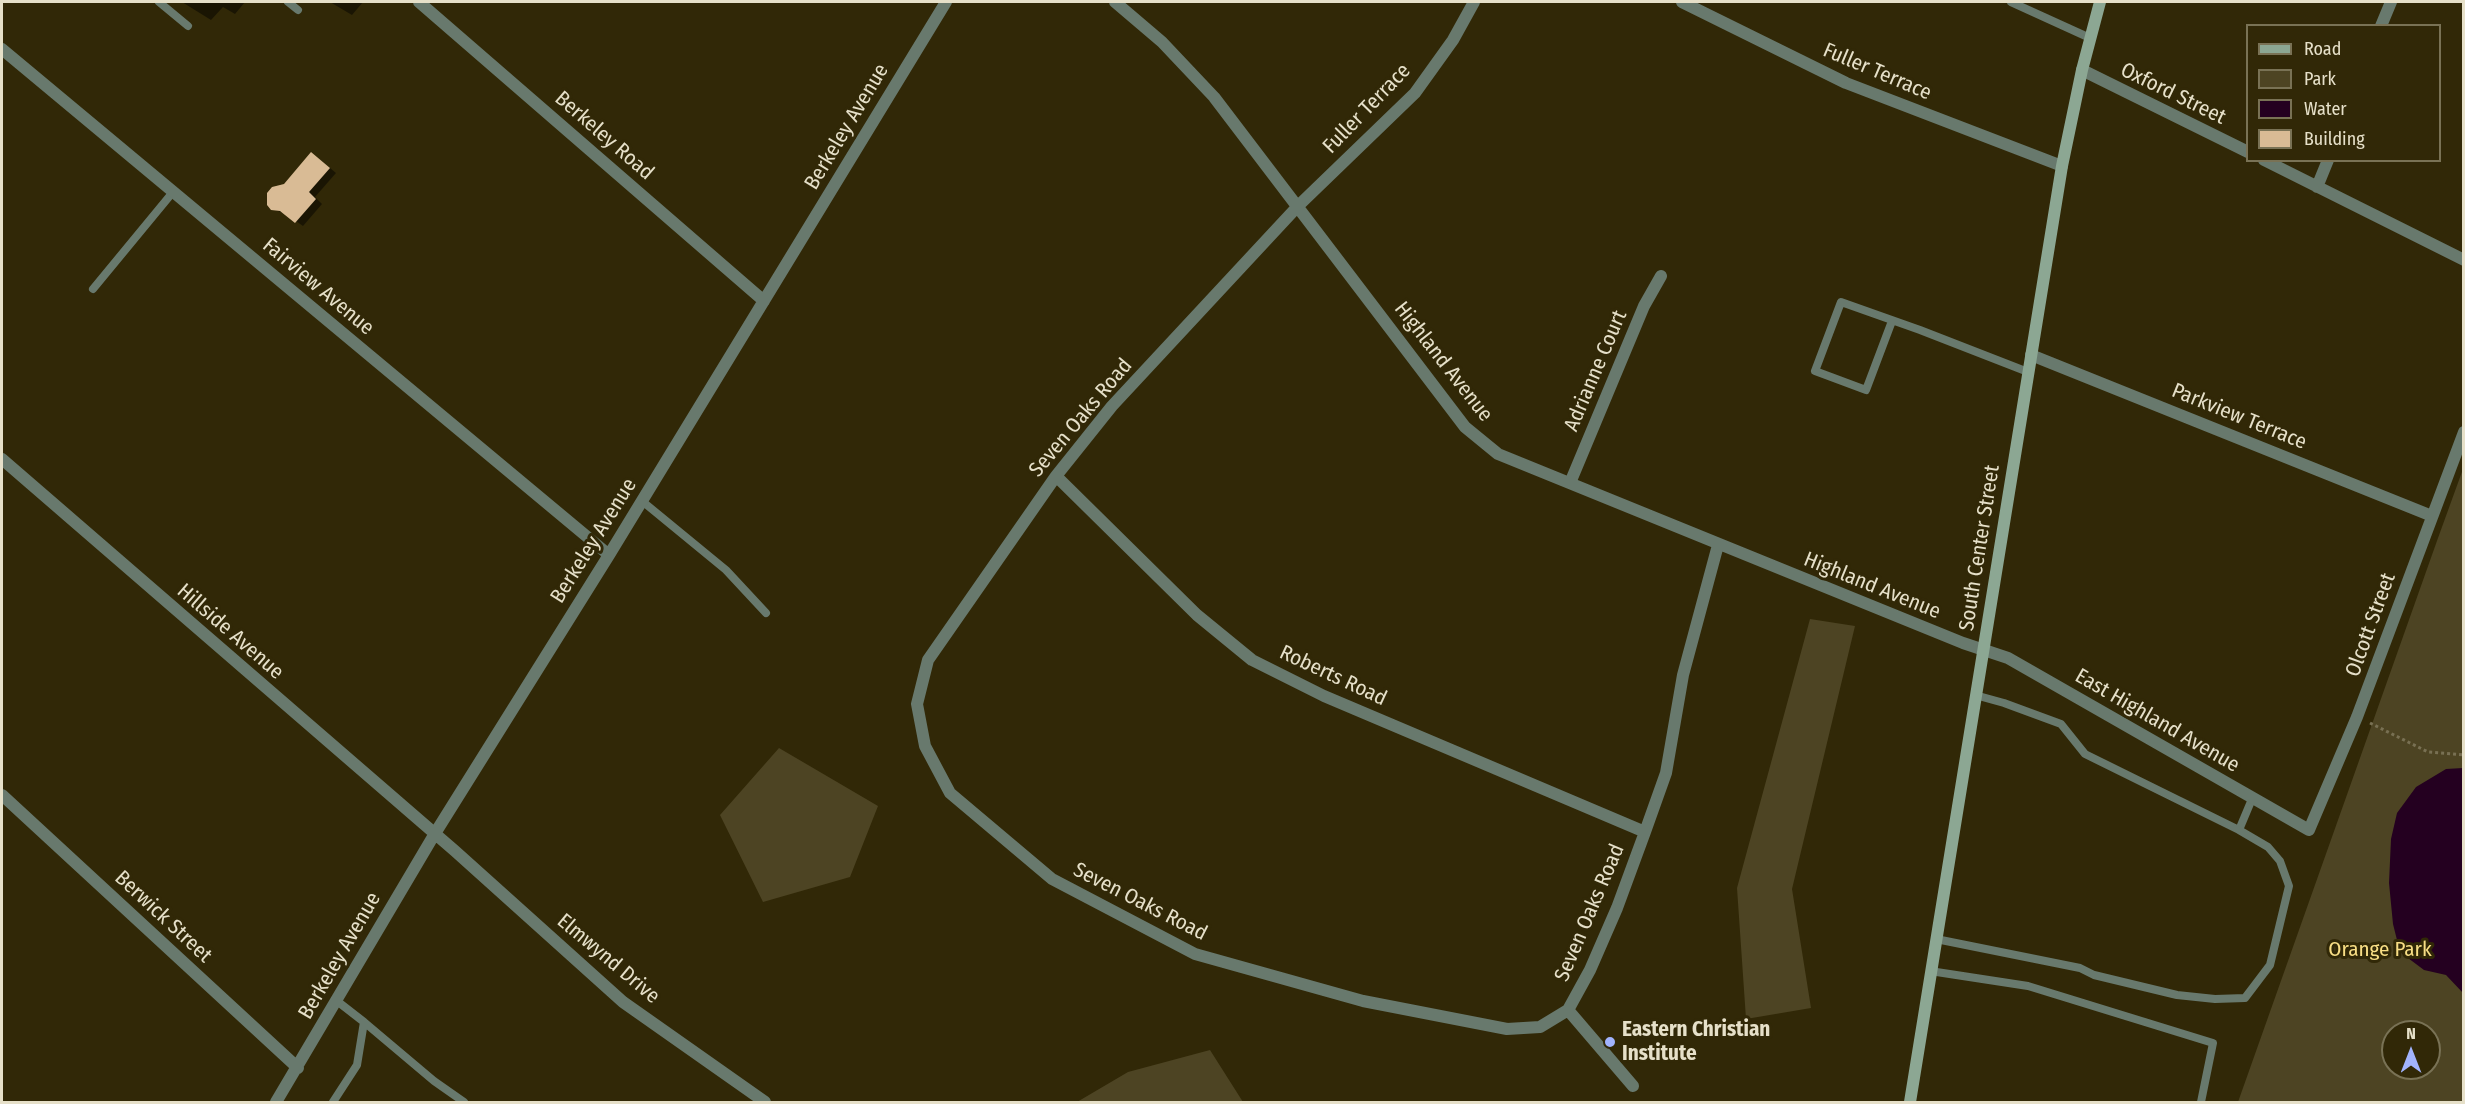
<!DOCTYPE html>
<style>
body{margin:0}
#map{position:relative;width:2465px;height:1104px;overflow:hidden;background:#312807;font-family:"Fira Sans Condensed",sans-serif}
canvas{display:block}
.frame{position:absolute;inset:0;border:3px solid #e6e0c9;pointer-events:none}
.legend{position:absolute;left:2246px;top:24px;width:195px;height:138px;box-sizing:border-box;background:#312807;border:2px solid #797255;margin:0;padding:8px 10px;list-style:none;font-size:18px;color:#e6e0c9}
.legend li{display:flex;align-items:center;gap:12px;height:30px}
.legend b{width:30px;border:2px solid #797255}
.north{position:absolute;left:2381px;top:1020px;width:60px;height:60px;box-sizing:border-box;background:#312807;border:2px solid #797255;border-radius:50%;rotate:0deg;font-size:16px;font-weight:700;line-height:24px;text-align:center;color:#e6e0c9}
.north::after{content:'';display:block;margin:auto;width:21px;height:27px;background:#a1b3fd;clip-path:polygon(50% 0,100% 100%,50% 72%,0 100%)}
</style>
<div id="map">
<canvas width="2465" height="1104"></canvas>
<div class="frame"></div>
<ul class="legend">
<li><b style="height:8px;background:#8ca793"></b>Road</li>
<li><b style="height:16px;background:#4d4423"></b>Park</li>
<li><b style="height:16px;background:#240020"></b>Water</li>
<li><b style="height:16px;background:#d9bb95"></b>Building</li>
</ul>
<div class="north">N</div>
</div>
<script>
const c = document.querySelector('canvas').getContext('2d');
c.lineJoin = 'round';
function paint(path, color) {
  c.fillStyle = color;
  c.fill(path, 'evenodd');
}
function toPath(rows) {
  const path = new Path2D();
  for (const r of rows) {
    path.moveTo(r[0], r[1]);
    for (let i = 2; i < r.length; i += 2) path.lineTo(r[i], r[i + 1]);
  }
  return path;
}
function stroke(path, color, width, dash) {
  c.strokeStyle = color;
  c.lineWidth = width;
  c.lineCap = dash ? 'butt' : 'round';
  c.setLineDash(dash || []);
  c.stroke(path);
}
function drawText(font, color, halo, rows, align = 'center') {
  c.font = font + ' "Fira Sans Condensed",sans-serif';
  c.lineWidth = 6;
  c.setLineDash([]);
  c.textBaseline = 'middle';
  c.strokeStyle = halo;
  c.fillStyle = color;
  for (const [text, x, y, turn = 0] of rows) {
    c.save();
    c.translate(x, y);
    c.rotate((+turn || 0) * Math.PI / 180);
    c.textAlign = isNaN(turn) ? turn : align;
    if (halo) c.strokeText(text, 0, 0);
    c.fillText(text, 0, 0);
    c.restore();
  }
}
const green = toPath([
 [2463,469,2463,1102,2238,1102,2438,538],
 [2393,1032,2429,1032,2429,1068,2393,1068],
 [1810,619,1855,626,1792,889,1811,1008,1746,1019,1737,888],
 [779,748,878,806,850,877,763,902,720,815],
 [1210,1050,1243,1102,1077,1102,1128,1072]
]);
const water = toPath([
 [2463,768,2464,768,2463,993,2446,975,2424,970,2400,952,2393,924,2389,883,2391,839,2397,813,2416,787,2446,769]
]);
const shadow = toPath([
 [182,2,245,2,235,14,223,7,211,20],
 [330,2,363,2,352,15],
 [318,158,336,173,315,197,322,204,303,226,286,214,273,209,285,185]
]);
const building = toPath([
 [311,152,330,168,309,192,316,199,295,223,280,211,271,210,267,205,267,193,272,187,284,184]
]);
const path = toPath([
 [2370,723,2428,752,2464,755]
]);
const lane = toPath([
 [159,2,188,26],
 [288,2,298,10],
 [2011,2,2090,38],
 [93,289,173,192],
 [1892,321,1866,390,1815,371,1841,302,1920,330,2028,372],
 [642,501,726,570,766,613],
 [1975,695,2004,703,2061,724,2085,754,2239,830],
 [1936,939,2080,968,2094,975,2177,995,2215,999,2245,998,2270,965,2289,886,2280,861,2268,847,2239,830,2252,799],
 [1930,971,2028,986,2213,1043,2201,1102],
 [364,1022,434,1081,464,1102],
 [333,1102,357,1065,364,1022,337,1001]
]);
const street = toPath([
 [419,2,764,301],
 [1115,2,1162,42,1214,97,1465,427,1498,454,1963,643,2008,658,2309,830,2357,717,2464,432],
 [1474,2,1453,40,1415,93,1298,206,1112,406,1056,476,928,660,917,704,925,746,950,793,1052,879,1195,954,1363,1001,1507,1029,1540,1027,1568,1010,1590,970,1617,908,1645,832,1666,773,1683,675,1718,545],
 [1682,2,1846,83,2062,166],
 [2381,26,2391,2],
 [2,49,609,555],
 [2082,70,2248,152],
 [2264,160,2464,260],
 [2317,187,2328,160],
 [2031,355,2432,516],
 [2,459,455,851,623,1002,765,1102],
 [1056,476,1197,615,1252,660,1324,696,1645,832],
 [1570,483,1644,306,1661,276],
 [2,795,298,1068],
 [1568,1010,1633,1086],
 [276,1102,434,835,609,555,946,2]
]);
const secondary = toPath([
 [1910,1102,2062,166,2082,70,2100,2]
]);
const markers = [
 [1610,1042,6,"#a1b3fd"]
];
const streetNames = [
 ["Fuller Terrace",1877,72,23],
 ["Oxford Street",2173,94,26],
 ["Fuller Terrace",1367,109,-46],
 ["Berkeley Avenue",847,127,-59],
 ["Berkeley Road",604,136,41],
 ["Fairview Avenue",318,287,40],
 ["Highland Avenue",1443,362,52],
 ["Adrianne Court",1596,371,-67],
 ["Parkview Terrace",2239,417,22],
 ["Seven Oaks Road",1081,418,-50],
 ["Berkeley Avenue",594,541,-58],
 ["South Center Street",1980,548,-81],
 ["Highland Avenue",1872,586,22],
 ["Olcott Street",2371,625,-70],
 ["Hillside Avenue",230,632,41],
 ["Roberts Road",1333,676,25],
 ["East Highland Avenue",2157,721,30],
 ["Seven Oaks Road",1140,902,27],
 ["Seven Oaks Road",1590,913,-67],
 ["Berwick Street",163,917,43],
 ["Berkeley Avenue",340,956,-60],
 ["Elmwynd Drive",608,959,40]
];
const parkNames = [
 ["Orange Park",2380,950]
];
const poiNames = [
 ["Eastern Christian",1622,1030],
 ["Institute",1622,1054]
];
paint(green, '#4d4423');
paint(water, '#240020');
paint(shadow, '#0007');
paint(building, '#d9bb95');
stroke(path, '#787053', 3, [3, 3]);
stroke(lane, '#68796d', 8);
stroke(street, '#68796d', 12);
stroke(secondary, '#8ca793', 12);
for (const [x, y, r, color] of markers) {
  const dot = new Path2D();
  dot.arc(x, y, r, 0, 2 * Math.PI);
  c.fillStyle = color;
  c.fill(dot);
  stroke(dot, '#312807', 2);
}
drawText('21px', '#e6e0c9', '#312807', streetNames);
drawText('21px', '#f8de85', '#312807', parkNames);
drawText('bold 21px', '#e6e0c9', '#312807', poiNames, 'left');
</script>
